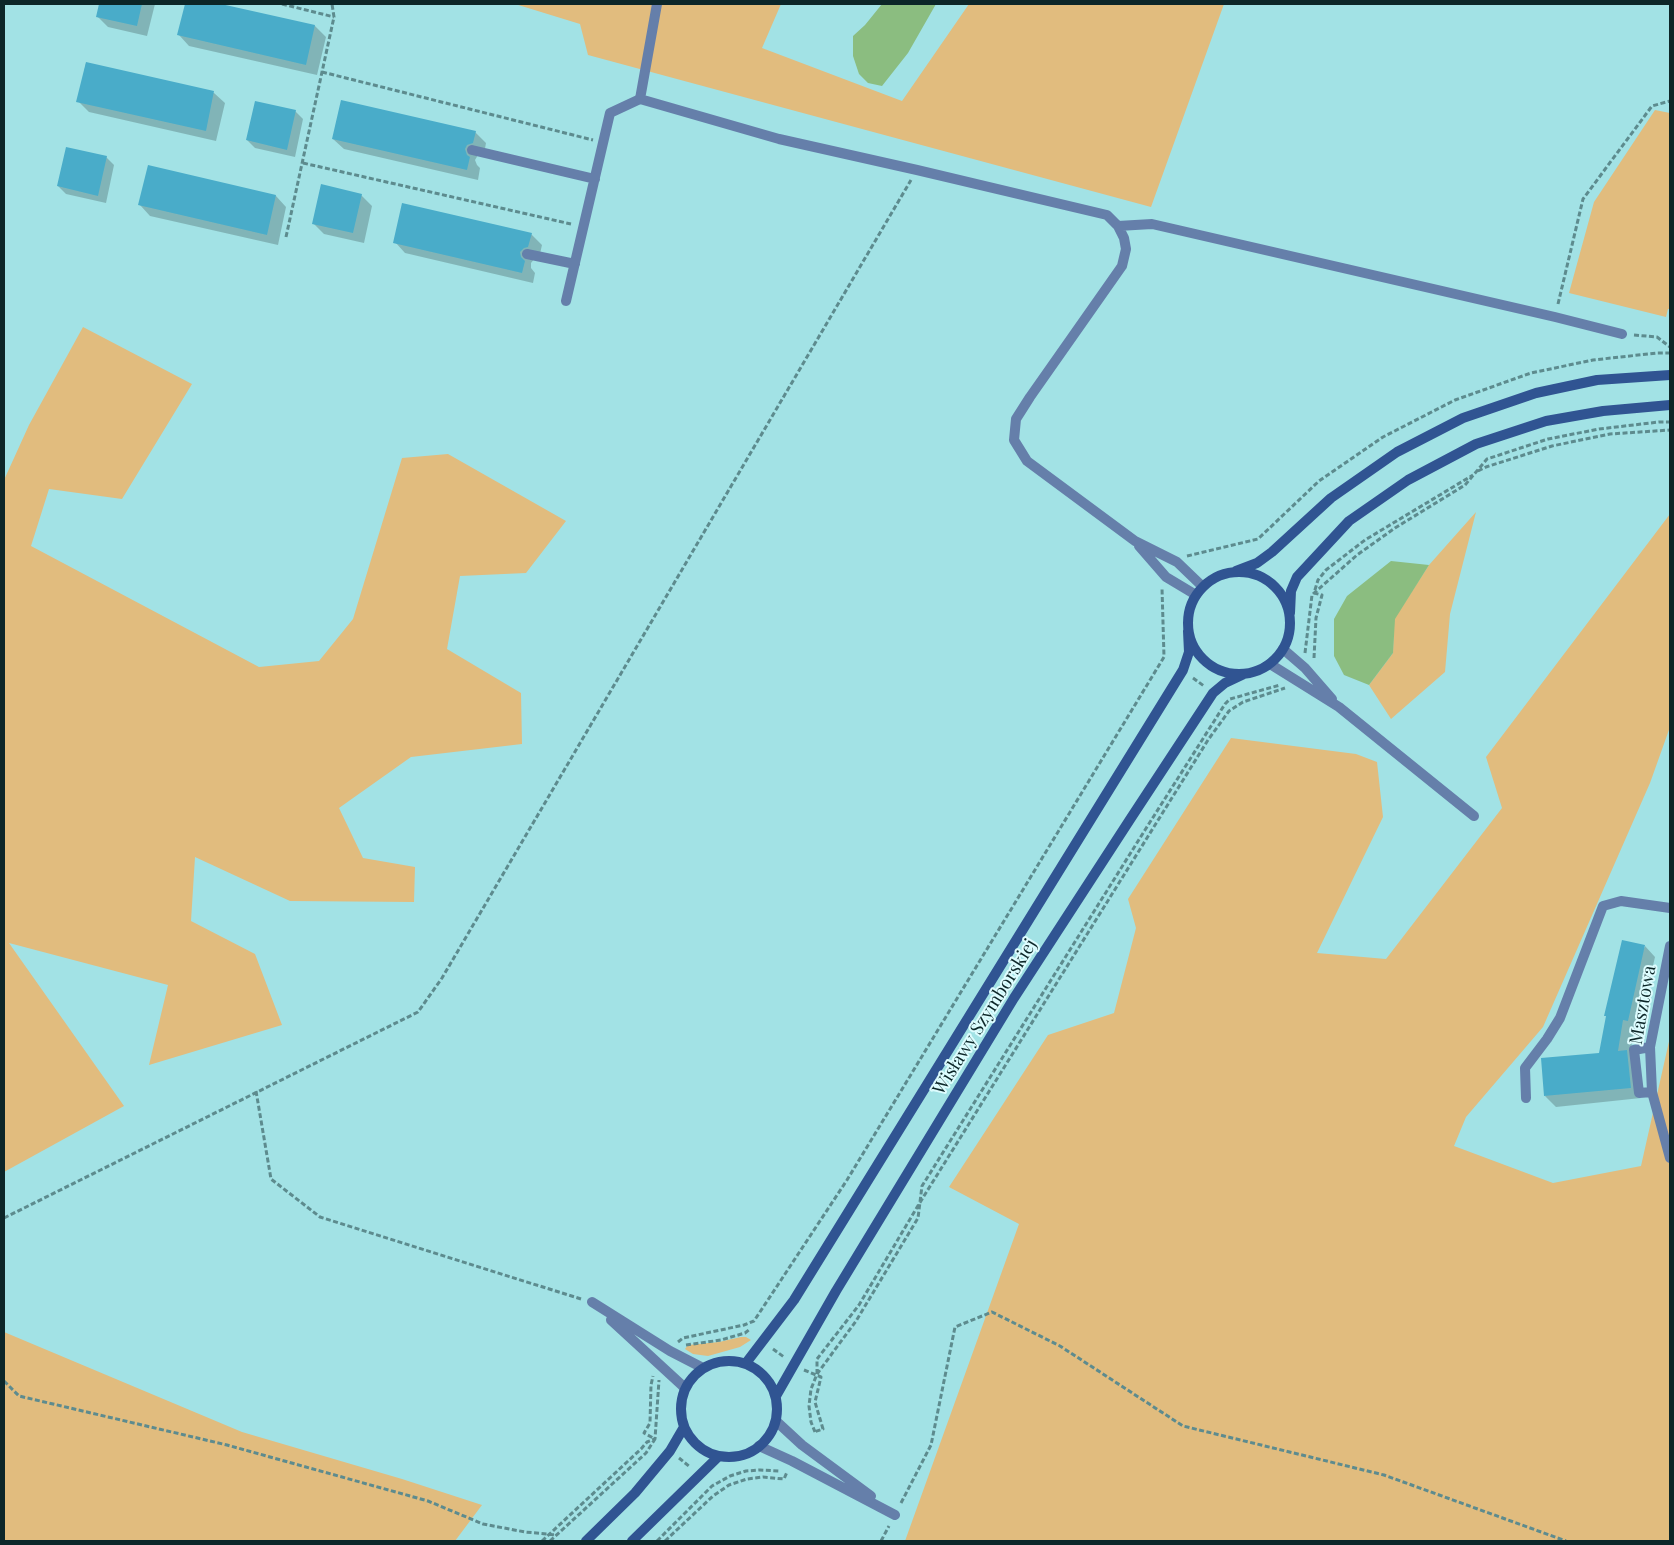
<!DOCTYPE html>
<meta charset="utf-8">
<style>
body{margin:0}
#map{position:relative;width:1674px;height:1545px;overflow:hidden;background:#a2e2e5;font-family:"Playfair Display",serif}
canvas{display:block}
.frame{position:absolute;inset:0;border:5px solid #0c2628;pointer-events:none}
</style>
<div id="map">
<canvas width="1674" height="1545"></canvas>
<div class="frame"></div>
</div>
<script>
const c = document.querySelector('canvas').getContext('2d');
c.lineJoin = 'round';
function paint(path, color) {
  c.fillStyle = color;
  c.fill(path, 'evenodd');
}
function toPath(rows) {
  const path = new Path2D();
  for (const r of rows) {
    if (r.length === 3) {
      path.moveTo(r[0] + r[2], r[1]);
      path.arc(r[0], r[1], r[2], 0, 2 * Math.PI);
      continue;
    }
    path.moveTo(r[0], r[1]);
    for (let i = 2; i < r.length; i += 2) path.lineTo(r[i], r[i + 1]);
  }
  return path;
}
function stroke(path, color, width, dash) {
  c.strokeStyle = color;
  c.lineWidth = width;
  c.lineCap = dash ? 'butt' : 'round';
  c.setLineDash(dash || []);
  c.stroke(path);
}
function drawText(font, color, halo, rows, align = 'center') {
  c.font = font + ' "Playfair Display",serif';
  c.lineWidth = 4;
  c.setLineDash([]);
  c.textBaseline = 'middle';
  c.strokeStyle = halo;
  c.fillStyle = color;
  for (const [text, x, y, turn = 0] of rows) {
    c.save();
    c.translate(x, y);
    c.rotate((+turn || 0) * Math.PI / 180);
    c.textAlign = isNaN(turn) ? turn : align;
    if (halo) c.strokeText(text, 0, 0);
    c.fillText(text, 0, 0);
    c.restore();
  }
}
const green = toPath([
 [515,4,781,4,762,48,902,101,969,4,1224,4,1151,207,588,55,580,24],
 [1655,110,1670,113,1670,309,1668,309,1666,317,1569,293,1594,202],
 [83,327,192,384,122,499,49,489,31,546,259,667,319,661,353,619,402,458,448,454,566,521,526,573,460,576,447,649,521,693,522,744,411,757,339,808,363,858,415,867,414,902,290,901,195,857,191,921,255,954,282,1025,149,1065,168,985,9,943,124,1106,4,1172,4,480,29,425],
 [1476,512,1450,614,1445,672,1391,719,1369,685,1393,653,1394,619,1429,565],
 [1670,514,1670,727,1650,783,1543,1027,1466,1117,1454,1146,1553,1183,1641,1166,1670,1037,1670,1541,905,1541,1019,1224,949,1187,1048,1035,1114,1013,1136,928,1128,899,1231,738,1356,754,1377,762,1383,817,1317,953,1386,959,1502,808,1486,757],
 [4,1332,242,1432,402,1479,482,1505,455,1541,4,1541],
 [741,1337,746,1337,751,1340,740,1347,708,1356,693,1354,685,1349,688,1345,719,1342]
]);
const water = toPath([
 [882,4,936,4,908,53,882,86,868,83,859,74,853,56,853,36,865,25],
 [1391,561,1429,565,1395,619,1393,653,1369,685,1344,675,1334,656,1334,619,1347,596]
]);
const shadow = toPath([
 [100,4,155,4,147,36,108,27,97,16],
 [186,4,216,4,315,26,326,37,317,75,189,46,179,35],
 [86,63,214,93,225,103,216,141,89,112,78,101],
 [295,111,303,119,295,157,255,148,247,140],
 [475,132,486,143,484,154,478,155,475,160,477,165,480,168,478,180,344,149,333,139],
 [106,157,114,165,106,203,66,194,58,186],
 [361,195,372,206,364,243,324,234,314,224],
 [276,196,286,207,278,245,150,216,140,205],
 [531,234,542,245,539,258,535,258,531,263,531,268,535,273,533,283,405,253,395,242],
 [1645,946,1655,957,1638,1031,1634,1030,1630,1054,1637,1062,1641,1098,1556,1107,1545,1096,1600,1054]
]);
const building = toPath([
 [99,4,142,4,137,26,96,17],
 [185,4,221,4,315,25,306,65,177,35],
 [86,62,214,91,206,131,76,102],
 [341,100,476,131,473,143,467,145,465,149,467,155,470,157,467,170,332,139],
 [255,101,296,110,287,150,246,140],
 [66,147,107,156,98,196,57,186],
 [148,165,276,195,267,235,138,205],
 [321,184,362,194,353,233,312,224],
 [402,203,532,233,528,247,524,248,520,252,521,257,525,261,522,273,393,243],
 [1622,940,1645,945,1628,1021,1623,1020,1618,1051,1627,1050,1631,1088,1544,1096,1541,1058,1599,1053,1606,1016,1604,1016]
]);
const path = toPath([
 [282,4,334,17],
 [322,72,593,140],
 [303,163,571,224],
 [286,237,334,17,332,4],
 [1558,304,1583,199,1652,106,1670,101],
 [1634,335,1657,337,1670,347],
 [1478,471,1486,467,1552,446,1610,434,1670,430],
 [1187,556,1258,539,1319,481,1383,437,1455,400,1531,373,1593,360,1657,353,1670,353],
 [1305,653,1312,595,1357,555,1395,528,1465,485,1487,459,1548,439,1599,429,1659,422,1670,422],
 [1314,658,1316,618,1322,595,1314,593,1318,580,1326,570,1365,540,1473,475],
 [1193,678,1204,686],
 [256,1091,271,1179,320,1217,581,1299],
 [4,1218,418,1012,442,978,911,180],
 [678,1342,683,1338,744,1325,754,1321,847,1180,1164,657,1162,588],
 [686,1345,721,1340,745,1333,750,1329],
 [773,1349,784,1357],
 [804,1370,821,1377,815,1402,823,1429,814,1432],
 [817,1374,817,1359,859,1305,919,1204,1208,740,1229,711,1243,702,1285,688],
 [4,1381,19,1396,227,1445,428,1501,483,1524,525,1532,557,1535],
 [815,1432,811,1422,809,1406,811,1389,817,1374,856,1321,918,1218,922,1186,1145,830,1225,704,1230,699,1280,685],
 [679,1458,690,1467],
 [901,1503,931,1445,955,1327,992,1312,1060,1346,1183,1426,1384,1475,1566,1541],
 [542,1541,641,1449,647,1442,655,1439,659,1380],
 [550,1541,646,1453,655,1439,644,1433,650,1423,651,1385,653,1376],
 [657,1541,712,1486,730,1476,746,1471,760,1470,780,1471],
 [665,1541,713,1496,729,1485,747,1479,763,1477,784,1479,787,1472],
 [881,1541,889,1526]
]);
const service = toPath([
 [472,150,595,179],
 [527,254,575,264],
 [566,301,610,113,640,99],
 [1670,946,1650,1047,1652,1092,1670,1158],
 [1650,1047,1634,1050,1639,1093,1652,1092],
 [1526,1098,1525,1068,1547,1039,1560,1018,1603,906,1621,901,1670,908]
]);
const minor = toPath([
 [657,4,640,99,779,139,917,170,1107,215,1118,226,1152,224,1555,317,1622,334],
 [1118,226,1124,238,1126,249,1122,266,1030,397,1016,419,1014,440,1027,461,1135,541,1177,562,1202,586],
 [1139,546,1166,577,1196,595],
 [1283,649,1305,668,1332,699],
 [1270,664,1339,707,1474,816],
 [592,1302,670,1351,703,1368],
 [611,1320,685,1388],
 [776,1421,802,1445,871,1496],
 [759,1446,792,1461,895,1515]
]);
const secondary = toPath([
 [1236,571,1257,563,1272,552,1331,498,1397,452,1463,418,1536,393,1597,380,1670,375],
 [1239,623,51],
 [1290,613,1291,591,1297,577,1349,521,1408,480,1476,444,1546,421,1603,411,1670,405],
 [729,1409,48],
 [746,1363,794,1300,1183,670,1189,652,1188,631],
 [776,1396,836,1291,1014,998,1129,821,1213,693,1225,683,1244,674],
 [586,1541,635,1493,670,1451,684,1427],
 [632,1541,719,1456]
]);
const streetNames = [
 ["Masztowa",1643,1005,-80],
 ["Wisławy Szymborskiej",985,1017,-58]
];
paint(green, '#e1bc7e');
paint(water, '#8bbd80');
paint(shadow, '#0003');
paint(building, '#49acc9');
stroke(path, '#5d8b8e', 3, [5, 2.5]);
stroke(service, '#657faa', 10);
stroke(minor, '#657faa', 10);
stroke(secondary, '#305492', 10);
drawText('18px', '#0c2628', '#ddfcfe', streetNames);
</script>
